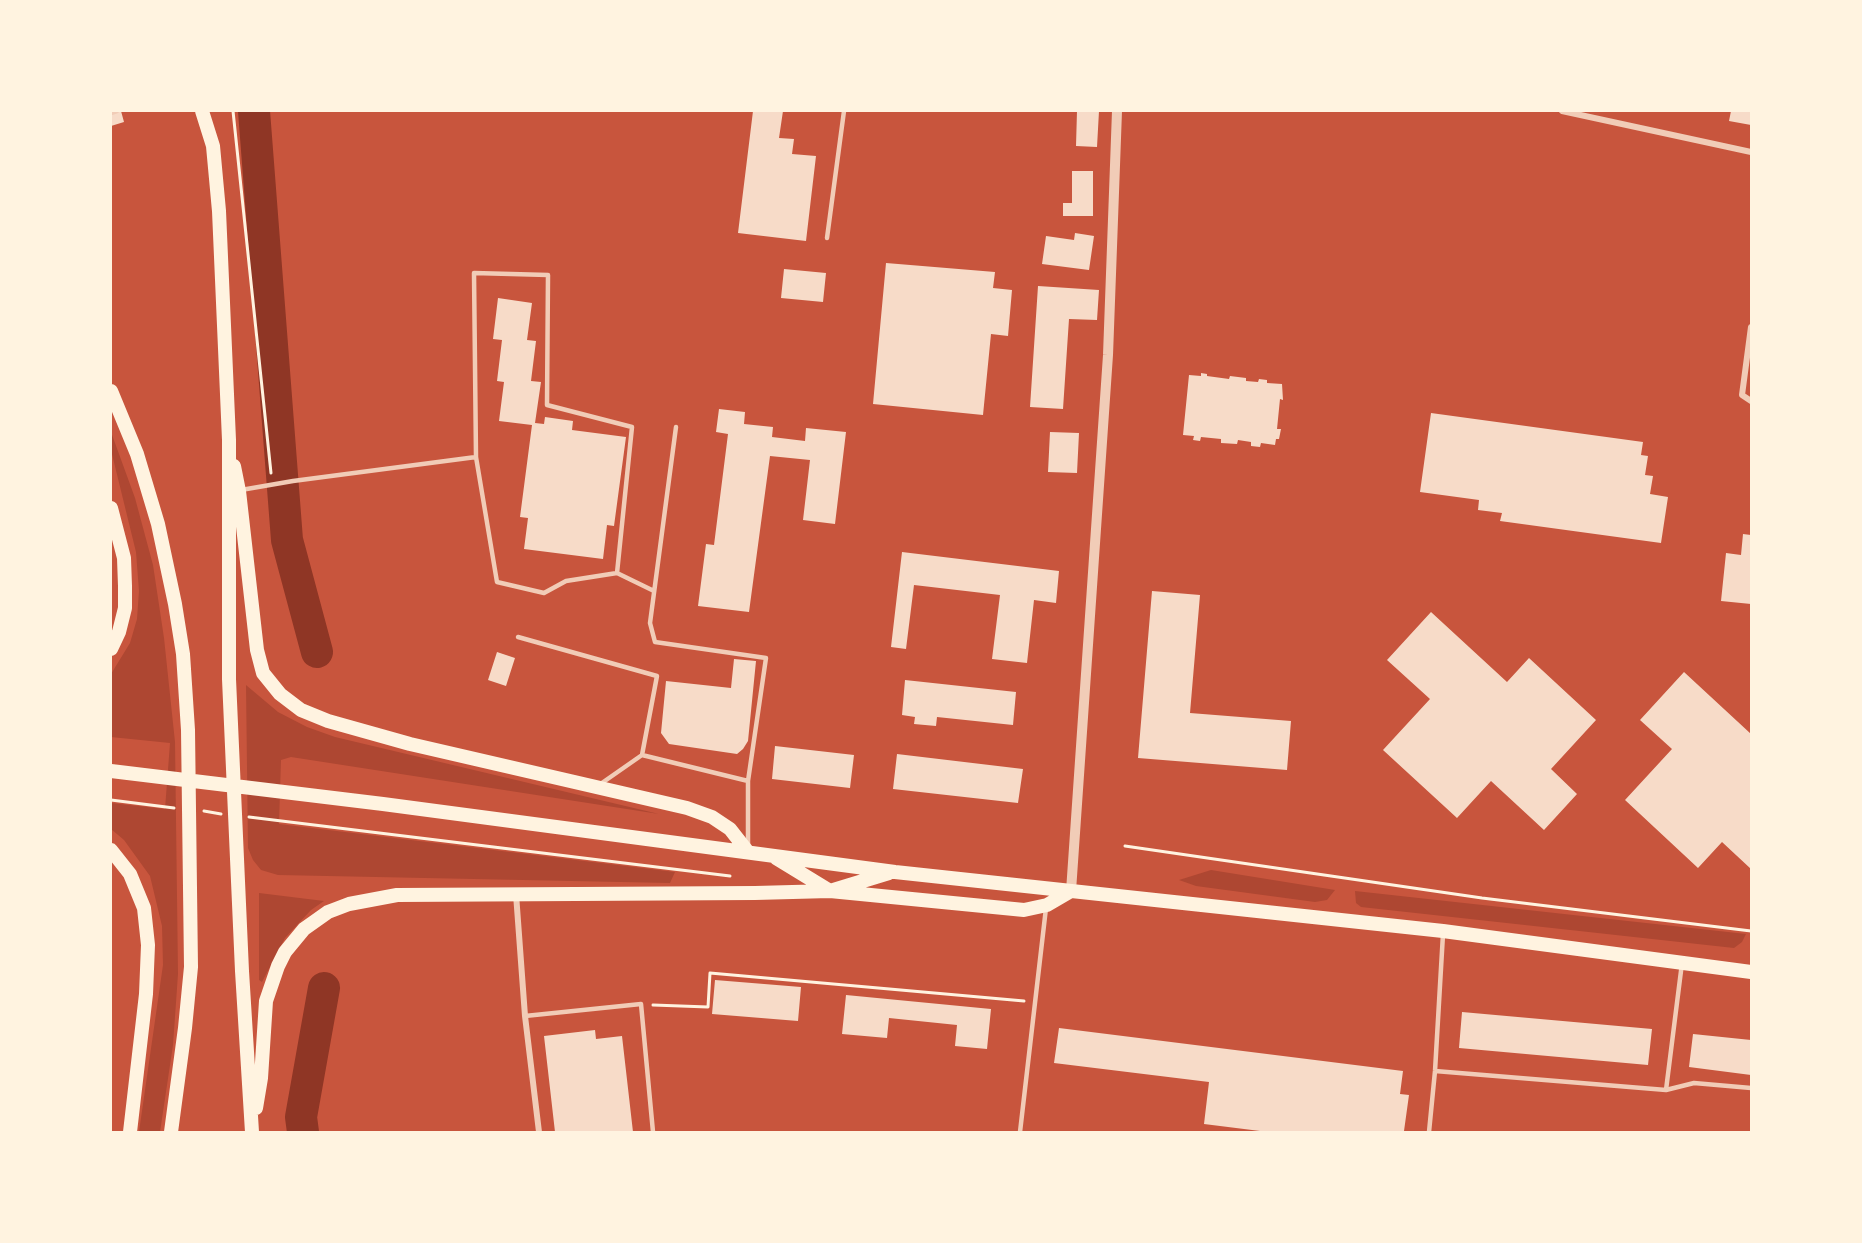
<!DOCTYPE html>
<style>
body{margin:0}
#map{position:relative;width:1862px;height:1243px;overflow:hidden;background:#c8553d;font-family:Helvetica,sans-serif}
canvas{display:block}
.frame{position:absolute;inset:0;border:112px solid #fff3e0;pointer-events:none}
</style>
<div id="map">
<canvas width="1862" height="1243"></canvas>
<div class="frame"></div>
</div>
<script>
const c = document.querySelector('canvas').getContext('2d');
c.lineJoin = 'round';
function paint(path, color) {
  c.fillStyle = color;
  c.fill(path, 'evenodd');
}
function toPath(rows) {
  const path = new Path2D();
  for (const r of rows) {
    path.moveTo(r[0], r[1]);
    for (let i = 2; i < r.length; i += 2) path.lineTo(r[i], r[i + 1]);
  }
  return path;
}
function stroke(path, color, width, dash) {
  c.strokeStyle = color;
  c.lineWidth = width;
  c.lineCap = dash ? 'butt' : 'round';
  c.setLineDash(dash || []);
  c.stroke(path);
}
const green = toPath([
 [111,432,135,498,153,565,164,638,175,742,178,974,173,1045,160,1132,139,1132,163,965,162,926,150,876,124,840,111,829,111,803,165,809,170,743,111,737,111,674,130,643,137,619,139,591,136,552,111,450],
 [246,685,278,712,307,727,335,737,659,814,291,757,281,760,279,824,675,872,670,883,278,875,261,870,253,860,248,848],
 [1211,870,1335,890,1327,900,1315,902,1196,886,1179,880],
 [1355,891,1746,934,1742,942,1734,948,1361,907,1356,903],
 [259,893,324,901,311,910,285,938,262,982,259,980]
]);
const river = toPath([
 [254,111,287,540,317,652],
 [303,1132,301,1117,324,988]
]);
const building = toPath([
 [111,111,121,111,124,122,111,126],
 [753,111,783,111,779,138,794,139,792,154,816,156,806,241,738,233],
 [1077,111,1099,111,1097,147,1076,146],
 [1731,111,1751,111,1751,125,1729,121],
 [1072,171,1093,171,1093,216,1063,216,1063,203,1072,203],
 [1075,233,1094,236,1089,270,1042,264,1046,236,1074,240],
 [886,263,995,272,993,288,1012,290,1008,336,991,334,983,415,873,404],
 [784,269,826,273,823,302,781,298],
 [1038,286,1099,290,1097,320,1069,319,1063,409,1030,407],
 [498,298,532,303,527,340,536,341,531,381,541,382,535,423,544,424,545,417,573,421,572,430,626,437,614,526,607,525,603,559,524,549,528,518,520,517,532,425,499,421,504,382,497,381,502,340,493,339],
 [1201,373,1207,374,1207,376,1229,379,1230,376,1246,378,1246,381,1258,382,1259,379,1267,380,1267,383,1282,384,1283,400,1280,399,1277,429,1281,429,1279,439,1276,439,1275,445,1261,443,1260,447,1251,446,1251,442,1238,440,1237,444,1221,443,1221,439,1201,437,1200,441,1193,440,1194,436,1183,435,1189,375,1201,376],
 [719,409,745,412,744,424,773,427,772,437,805,441,806,428,846,432,835,524,803,520,810,460,770,456,749,612,698,606,706,544,714,545,728,434,716,432],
 [1431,413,1643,442,1641,455,1648,456,1645,475,1653,476,1650,494,1668,497,1661,543,1500,521,1502,513,1478,510,1479,500,1420,492],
 [1050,432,1079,433,1077,473,1048,472],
 [1743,534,1751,535,1751,604,1721,601,1726,553,1741,555],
 [902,552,1059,571,1056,603,1034,600,1027,663,992,659,1000,595,914,585,906,649,891,647],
 [1152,591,1200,595,1190,713,1291,721,1287,770,1138,758],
 [1431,612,1507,682,1529,658,1596,720,1551,769,1577,794,1544,830,1491,781,1457,818,1383,750,1430,699,1387,660],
 [497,652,515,658,506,686,488,680],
 [734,659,756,661,748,741,743,749,737,754,669,744,661,733,666,681,731,688],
 [1684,672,1751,734,1751,869,1722,842,1698,868,1625,800,1672,749,1640,720],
 [905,680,1016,692,1013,725,937,717,936,726,914,724,915,717,902,715],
 [775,746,854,755,850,788,772,779],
 [897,754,1023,769,1018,803,893,789],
 [715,980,801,987,798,1021,712,1014],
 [846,995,991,1009,987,1049,955,1046,957,1025,889,1018,887,1038,842,1034],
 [1462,1012,1652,1029,1648,1065,1459,1048],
 [1059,1028,1403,1071,1400,1094,1409,1095,1404,1131,1268,1132,1204,1124,1209,1082,1054,1063],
 [595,1030,596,1039,622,1036,633,1132,555,1132,544,1036],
 [1693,1034,1751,1040,1751,1075,1689,1067]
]);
const path = toPath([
 [233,111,271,473],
 [111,800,174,808],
 [204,811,221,814],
 [249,817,730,876],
 [1125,846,1482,898,1751,931],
 [653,1005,708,1007,710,973,1024,1001]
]);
const service = toPath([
 [111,113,117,111],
 [827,238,844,111],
 [676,427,650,623,655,642,766,658,748,781,748,846],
 [241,490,293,481,476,457,497,582,544,593,566,581,617,573,632,427,547,405,548,275,474,273,476,457],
 [617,573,654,591],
 [518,637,657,676,642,755,599,785],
 [642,755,748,781],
 [1682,963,1666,1090,1694,1083,1751,1088],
 [525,1016,641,1004,653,1132],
 [1435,1071,1666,1090],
 [1020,1132,1046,908],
 [1429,1132,1435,1071,1443,934]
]);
const minor = toPath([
 [1562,111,1751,152],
 [1751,327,1742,395,1751,401],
 [516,894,525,1016,539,1132]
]);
const tertiary = toPath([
 [1071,891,1108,355,1117,111]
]);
const primary = toPath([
 [202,111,213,146,219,211,229,440,229,679,242,971,252,1132],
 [111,391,137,454,158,524,175,604,183,654,188,730,191,967,185,1028,171,1132],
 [234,466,239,491,257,650,263,673,280,694,301,710,328,721,410,744,687,808,712,817,730,829,748,852],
 [111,508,124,558,125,586,125,608,119,632,111,649],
 [111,771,383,804,895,872,1443,931,1751,972],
 [111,850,130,874,144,908,148,945,146,994,130,1132],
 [776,858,830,891,889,873],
 [256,1108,261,1078,266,1001,278,966,285,952,304,929,328,912,349,904,397,895,755,893,830,891,1024,910,1047,905,1071,891]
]);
paint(green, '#ae4732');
stroke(river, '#8f3625', 32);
paint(building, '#f7dbc8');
stroke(path, '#fff3e0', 3);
stroke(service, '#f1ccb7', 4.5);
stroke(minor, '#f1ccb7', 6);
stroke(tertiary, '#f1ccb7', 10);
stroke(primary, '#fff3e0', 14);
</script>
